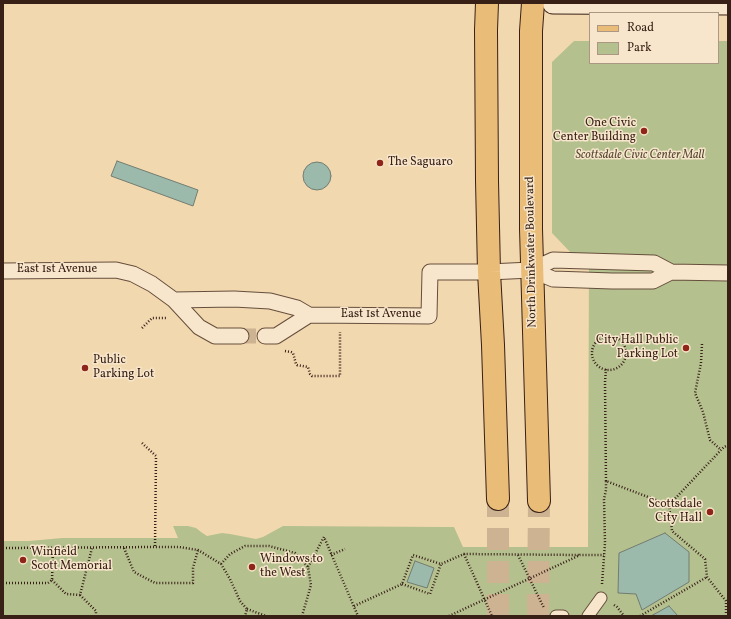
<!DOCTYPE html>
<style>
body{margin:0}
#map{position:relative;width:731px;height:619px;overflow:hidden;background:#f2d8af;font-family:Vollkorn,serif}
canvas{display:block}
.frame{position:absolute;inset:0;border:4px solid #382017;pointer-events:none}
.legend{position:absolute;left:589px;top:12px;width:130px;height:52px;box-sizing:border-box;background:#f7e6cb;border:1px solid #ab9783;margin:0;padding:5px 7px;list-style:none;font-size:12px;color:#382017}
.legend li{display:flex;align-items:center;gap:8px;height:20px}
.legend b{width:20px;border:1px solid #ab9783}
</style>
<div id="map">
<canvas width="731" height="619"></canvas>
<div class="frame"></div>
<ul class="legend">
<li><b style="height:5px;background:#e9bc78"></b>Road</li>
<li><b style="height:11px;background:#b5c08f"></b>Park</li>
</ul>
</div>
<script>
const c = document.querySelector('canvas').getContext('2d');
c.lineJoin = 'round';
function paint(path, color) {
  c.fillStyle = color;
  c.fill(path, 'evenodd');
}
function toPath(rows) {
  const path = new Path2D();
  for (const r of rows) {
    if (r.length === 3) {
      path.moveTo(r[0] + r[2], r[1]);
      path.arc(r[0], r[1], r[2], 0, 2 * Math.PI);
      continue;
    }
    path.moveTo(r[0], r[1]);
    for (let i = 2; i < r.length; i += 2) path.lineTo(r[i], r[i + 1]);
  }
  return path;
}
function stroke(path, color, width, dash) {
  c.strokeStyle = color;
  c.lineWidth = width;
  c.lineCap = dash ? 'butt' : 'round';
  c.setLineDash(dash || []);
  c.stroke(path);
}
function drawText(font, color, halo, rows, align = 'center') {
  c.font = font + ' Vollkorn,serif';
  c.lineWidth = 3;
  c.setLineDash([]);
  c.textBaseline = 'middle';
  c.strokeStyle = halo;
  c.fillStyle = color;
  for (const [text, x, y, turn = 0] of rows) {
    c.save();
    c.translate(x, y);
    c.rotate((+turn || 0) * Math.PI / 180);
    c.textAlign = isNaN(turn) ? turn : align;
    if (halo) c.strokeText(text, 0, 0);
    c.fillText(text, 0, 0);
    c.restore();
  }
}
const green = toPath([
 [574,41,590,41,590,63,718,63,718,41,728,41,728,616,3,616,3,541,29,541,62,538,178,538,173,526,188,526,196,528,201,532,207,536,222,533,230,534,256,539,263,537,283,526,445,527,454,527,463,547,588,547,589,255,572,254,552,233,552,62]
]);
const water = toPath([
 [117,161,198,190,193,206,111,176,117,161],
 [317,176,14],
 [665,533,689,552,689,582,642,610,636,594,618,593,619,553,665,533],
 [415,561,434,568,427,588,407,582,415,561],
 [669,606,678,616,651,616,669,606]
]);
const minorTunnel = toPath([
 [241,336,265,336]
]);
const primaryTunnel = toPath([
 [498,616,498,499],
 [538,616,539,501]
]);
const path = toPath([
 [142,328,152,318,166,318],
 [609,353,17],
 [702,344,701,363,695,393,703,412,710,440,721,450],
 [285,351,291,352,293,353,296,364,297,365,308,367,310,374,312,376,340,376,340,332],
 [142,443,156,456,155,547,179,547,198,550,221,564,230,579,240,601,247,609,245,616],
 [606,481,605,382,606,369],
 [669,505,721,450,724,447,728,445],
 [3,548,155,547],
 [124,548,134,572,155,583,193,583,193,568,198,550],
 [464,554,492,616],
 [331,555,345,549],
 [518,555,544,608],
 [221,564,230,554,245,546,269,546,295,553,308,567,311,585,302,616],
 [308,567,324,537,358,616],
 [52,580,66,594,80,595,92,548],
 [3,583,48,583,52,580,53,548],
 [402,584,430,594,441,564],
 [602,584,605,543,604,499,606,490,606,481,669,505,672,531,705,559,707,577,726,601,726,616],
 [80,595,96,611,96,616],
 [614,605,617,607,624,616],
 [354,606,402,584,413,555,441,564,464,554,580,555],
 [247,609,266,616],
 [449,616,580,555,604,555],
 [640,616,707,577]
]);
const pedestrian = toPath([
 [556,616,563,616],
 [588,616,601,598]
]);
const minor = toPath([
 [531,270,553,279,612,281,653,281,671,272],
 [3,271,116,270,133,274,152,284,174,300,199,327,215,336,241,336],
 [174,300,234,299,270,301,297,308,309,315,429,316,430,272,489,272,531,270,553,260,654,263,671,272,728,273],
 [265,336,276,336,309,315]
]);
const secondary = toPath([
 [553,3,728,4]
]);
const primary = toPath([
 [487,3,486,30,487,181,489,272,493,345,498,499],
 [533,3,531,31,531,229,539,501]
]);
const markers = [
 [644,131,4,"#8f2418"],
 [380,163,4,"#8f2418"],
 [686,348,4,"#8f2418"],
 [85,368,4,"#8f2418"],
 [710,512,4,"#8f2418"],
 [23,560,4,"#8f2418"],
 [252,567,4,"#8f2418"]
];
const poiNames = [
 ["One Civic",636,124,"right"],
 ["Center Building",636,138,"right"],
 ["The Saguaro",388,163],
 ["City Hall Public",678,341,"right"],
 ["Parking Lot",678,355,"right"],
 ["Public",93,361],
 ["Parking Lot",93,375],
 ["Scottsdale",702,505,"right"],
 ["City Hall",702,519,"right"],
 ["Winfield",31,553],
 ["Scott Memorial",31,567],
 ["Windows to",260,560],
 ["the West",260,574]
];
const parkNames = [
 ["Scottsdale Civic Center Mall",640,156]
];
const streetNames = [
 ["North Drinkwater Boulevard",532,252,-91],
 ["East 1st Avenue",57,270],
 ["East 1st Avenue",381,315]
];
paint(green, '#b5c08f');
paint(water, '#9bbaab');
stroke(water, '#737c70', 1);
stroke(minorTunnel, '#cdb391', 15, [15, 8]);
stroke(primaryTunnel, '#cdb391', 22, [22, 11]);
stroke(pedestrian, '#664e3d', 13);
stroke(minor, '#664e3d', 17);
stroke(secondary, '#382017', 23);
stroke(primary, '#382017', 24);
stroke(path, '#382017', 2.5, [1, 2]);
stroke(pedestrian, '#f7e6cb', 11);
stroke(minor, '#f7e6cb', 15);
stroke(secondary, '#f7e6cb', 21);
stroke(primary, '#e9bc78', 22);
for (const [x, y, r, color] of markers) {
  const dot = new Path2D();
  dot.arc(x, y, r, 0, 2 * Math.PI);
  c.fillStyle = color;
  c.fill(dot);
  stroke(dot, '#f7e6cb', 1.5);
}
drawText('12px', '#382017', '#f7e6cb', poiNames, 'left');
drawText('italic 12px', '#574835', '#f7e6cb', parkNames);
drawText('12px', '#382017', '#f7e6cb', streetNames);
</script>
